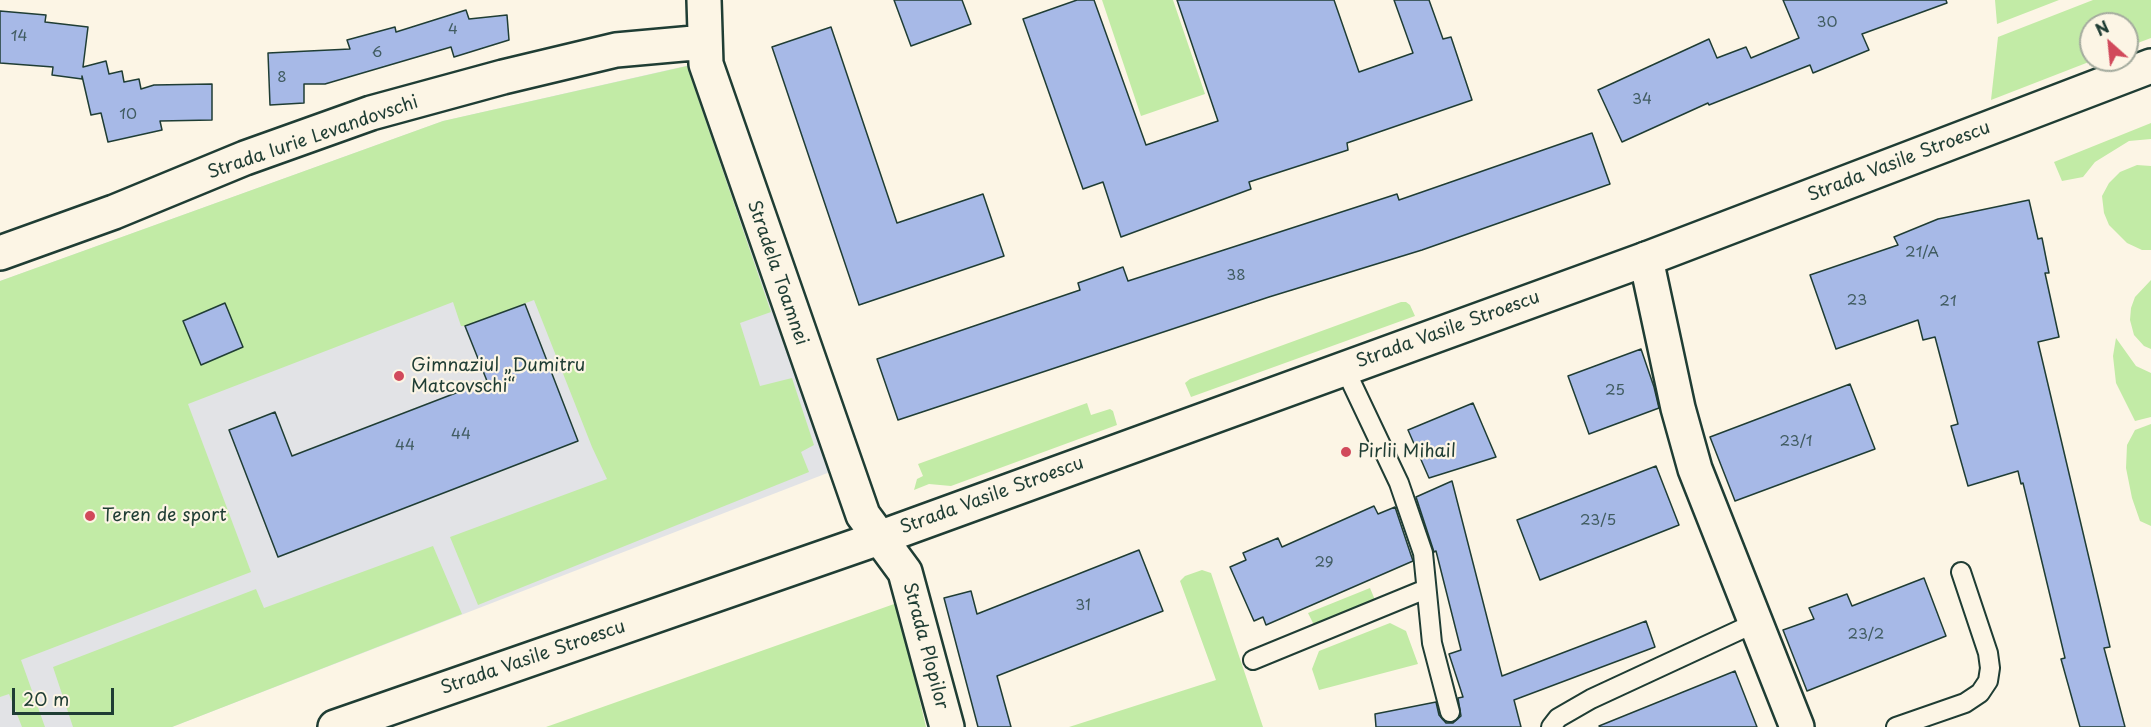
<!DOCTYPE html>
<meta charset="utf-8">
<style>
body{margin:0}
#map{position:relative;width:2151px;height:727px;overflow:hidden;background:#fcf5e5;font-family:"Playpen Sans",sans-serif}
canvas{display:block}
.north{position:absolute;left:2079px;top:12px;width:60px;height:60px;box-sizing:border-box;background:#fcf5e5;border:2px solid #a4ab9e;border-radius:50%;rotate:333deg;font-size:16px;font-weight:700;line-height:24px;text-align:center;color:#1f3d34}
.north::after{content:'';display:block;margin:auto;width:21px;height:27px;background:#d1495b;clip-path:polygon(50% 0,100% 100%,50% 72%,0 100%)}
.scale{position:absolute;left:12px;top:688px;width:102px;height:27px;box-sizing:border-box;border:3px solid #1f3d34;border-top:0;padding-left:8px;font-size:18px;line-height:21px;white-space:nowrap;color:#1f3d34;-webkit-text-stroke:4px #fcf5e5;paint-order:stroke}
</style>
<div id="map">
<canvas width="2151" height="727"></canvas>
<div class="north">N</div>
<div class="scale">20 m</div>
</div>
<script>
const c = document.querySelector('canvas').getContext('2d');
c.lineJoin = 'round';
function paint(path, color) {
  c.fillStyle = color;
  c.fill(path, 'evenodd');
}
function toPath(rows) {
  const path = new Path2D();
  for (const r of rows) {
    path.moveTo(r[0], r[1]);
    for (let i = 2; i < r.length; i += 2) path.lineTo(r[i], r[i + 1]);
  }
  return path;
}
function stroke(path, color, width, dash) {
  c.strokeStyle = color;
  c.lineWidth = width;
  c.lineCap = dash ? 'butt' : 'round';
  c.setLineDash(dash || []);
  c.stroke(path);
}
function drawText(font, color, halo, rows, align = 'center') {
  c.font = font + ' "Playpen Sans",sans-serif';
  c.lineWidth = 4.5;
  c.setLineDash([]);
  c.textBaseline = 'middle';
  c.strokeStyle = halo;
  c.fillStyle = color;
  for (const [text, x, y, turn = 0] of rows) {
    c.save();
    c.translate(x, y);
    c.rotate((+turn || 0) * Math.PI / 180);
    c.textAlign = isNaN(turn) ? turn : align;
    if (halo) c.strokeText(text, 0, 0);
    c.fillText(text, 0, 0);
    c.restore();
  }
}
const built = toPath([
 [690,65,830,472,172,727,0,727,0,281,443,121]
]);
const green = toPath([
 [1102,0,1173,0,1205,94,1141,116],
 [1995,0,2059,0,1997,24],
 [2093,0,2151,0,2151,38,2127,47,2127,24,2091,24,2091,60,2094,60,1991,100,1998,37],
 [687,66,771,312,740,323,760,386,792,378,814,445,801,452,809,472,478,605,450,537,607,479,592,447,534,300,465,326,461,326,453,302,188,404,251,572,21,660,45,727,22,727,9,694,0,697,0,281,443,121],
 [2151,123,2151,139,2129,141,2095,162,2083,177,2062,181,2054,162],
 [2137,165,2151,166,2151,250,2142,250,2127,243,2109,225,2104,213,2102,196,2109,183,2120,172],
 [2151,280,2151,349,2144,346,2134,335,2130,320,2131,308,2135,297],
 [1401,302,1406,302,1410,305,1415,316,1191,397,1185,383,1190,379],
 [2116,338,2136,366,2151,373,2151,417,2135,421,2116,383,2113,356],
 [1087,403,1091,415,1110,409,1113,411,1117,425,951,486,929,484,914,490,917,479,923,476,918,464],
 [2151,424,2151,526,2140,521,2132,498,2126,468,2127,445,2135,430],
 [433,546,462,614,172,727,73,727,53,667,256,589,264,608],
 [1202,570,1211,573,1263,727,1069,727,1216,680,1180,581,1185,576],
 [1370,588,1375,600,1370,607,1320,627,1313,623,1308,613],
 [897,603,926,727,546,727],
 [1390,623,1406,631,1418,664,1319,690,1312,669,1319,651]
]);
const building = toPath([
 [894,0,962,0,971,24,911,46,894,0],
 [1077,0,1094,0,1146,145,1218,121,1177,0,1334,0,1359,72,1413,53,1394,0,1429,0,1443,39,1451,37,1472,100,1347,143,1348,150,1249,182,1251,189,1121,237,1103,182,1083,189,1023,19,1077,0],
 [1783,0,1946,0,1947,3,1862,34,1869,50,1813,73,1810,65,1709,105,1708,103,1622,142,1598,90,1709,39,1717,58,1746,47,1751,58,1799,38,1783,0],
 [466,10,469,19,507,15,509,40,454,57,451,47,325,84,304,84,304,103,270,105,268,53,350,49,347,40,395,27,396,32,466,10],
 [0,11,46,15,45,22,88,27,83,67,106,61,109,74,122,71,124,82,139,79,141,89,154,85,212,84,212,120,160,121,162,130,108,142,101,113,91,115,82,76,82,79,52,75,53,67,0,63,0,11],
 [831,27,897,223,983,194,1004,256,859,305,772,47,831,27],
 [1592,133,1610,184,1422,250,1269,297,898,420,877,359,1080,290,1078,283,1123,267,1128,281,1397,194,1399,200,1592,133],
 [2029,200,2038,239,2042,238,2049,273,2045,273,2059,337,2038,342,2110,647,2104,648,2125,727,2080,727,2061,659,2065,658,2023,483,2021,484,2018,471,1968,486,1951,426,1958,424,1935,337,1923,340,1918,320,1836,349,1810,275,1898,245,1894,237,1938,219,2029,200],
 [225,303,243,347,201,365,183,321,225,303],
 [525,304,578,441,278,557,229,430,275,412,292,456,487,381,465,326,525,304],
 [1641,349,1654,387,1659,408,1589,434,1568,376,1641,349],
 [1850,384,1875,449,1735,501,1710,437,1850,384],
 [1473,403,1496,457,1429,478,1408,430,1473,403],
 [1656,466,1679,525,1540,580,1517,520,1656,466],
 [1452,481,1502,676,1646,621,1655,647,1514,700,1521,727,1376,727,1375,714,1436,702,1439,715,1446,723,1453,723,1461,716,1458,698,1463,697,1449,654,1461,650,1436,551,1434,552,1416,497,1452,481],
 [1374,506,1378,514,1395,507,1413,561,1266,625,1263,617,1254,621,1230,567,1246,560,1243,553,1278,538,1282,547,1374,506],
 [1139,550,1163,611,997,676,1011,727,978,727,944,598,971,591,977,614,1139,550],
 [1924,578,1946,636,1807,691,1783,630,1814,619,1809,608,1847,594,1852,606,1924,578],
 [1735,671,1757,727,1600,727,1599,726,1735,671]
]);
const service = toPath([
 [1344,367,1399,483,1423,553,1432,643,1450,712],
 [1253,660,1426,589],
 [1551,727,1558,718,1591,699,1757,622],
 [1896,727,1965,703,1980,693,1988,681,1990,668,1988,653,1961,572]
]);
const minor = toPath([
 [704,0,706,64,863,515,905,572,947,727],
 [0,253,114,212,245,158,371,113,503,77,616,50,705,42],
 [1646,259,1678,408,1695,469,1797,727]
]);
const secondary = toPath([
 [335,727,879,538,1646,259,2151,66]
]);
const markers = [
 [399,376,6,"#d1495b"],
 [1346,452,6,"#d1495b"],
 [90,516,6,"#d1495b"]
];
const numberNames = [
 ["30",1827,23],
 ["4",453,30],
 ["14",19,37],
 ["6",377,53],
 ["8",282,78],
 ["34",1642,100],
 ["10",128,115],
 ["21/A",1922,253],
 ["38",1236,276],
 ["23",1857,301],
 ["21",1948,302],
 ["25",1615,391],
 ["44",461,435],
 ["23/1",1796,442],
 ["44",405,446],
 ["23/5",1598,521],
 ["29",1324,563],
 ["31",1083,606],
 ["23/2",1866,635]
];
const streetNames = [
 ["Strada Iurie Levandovschi",313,138,-19],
 ["Strada Vasile Stroescu",1899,162,-21],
 ["Stradela Toamnei",777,273,71],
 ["Strada Vasile Stroescu",1448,330,-20],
 ["Strada Vasile Stroescu",992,496,-20],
 ["Strada Plopilor",925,646,75],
 ["Strada Vasile Stroescu",533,658,-19]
];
const poiNames = [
 ["Gimnaziul „Dumitru",411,366],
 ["Matcovschi“",411,387],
 ["Pirlii Mihail",1358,452],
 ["Teren de sport",102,516]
];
paint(built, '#e2e3e6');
paint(green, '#c2eba6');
paint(building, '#a7b9e7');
stroke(building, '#1f3d34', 1.5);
stroke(service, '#1f3d34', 22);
stroke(minor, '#1f3d34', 38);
stroke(secondary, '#1f3d34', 38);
stroke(service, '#fcf5e5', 18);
stroke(minor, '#fcf5e5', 33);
stroke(secondary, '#fcf5e5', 33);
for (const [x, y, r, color] of markers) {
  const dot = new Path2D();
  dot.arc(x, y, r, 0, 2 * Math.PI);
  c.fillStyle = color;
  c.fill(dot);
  stroke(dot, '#fcf5e5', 2);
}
drawText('15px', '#415c61', null, numberNames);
drawText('18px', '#1f3d34', '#fcf5e5', streetNames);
drawText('18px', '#1f3d34', '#fcf5e5', poiNames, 'left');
</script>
